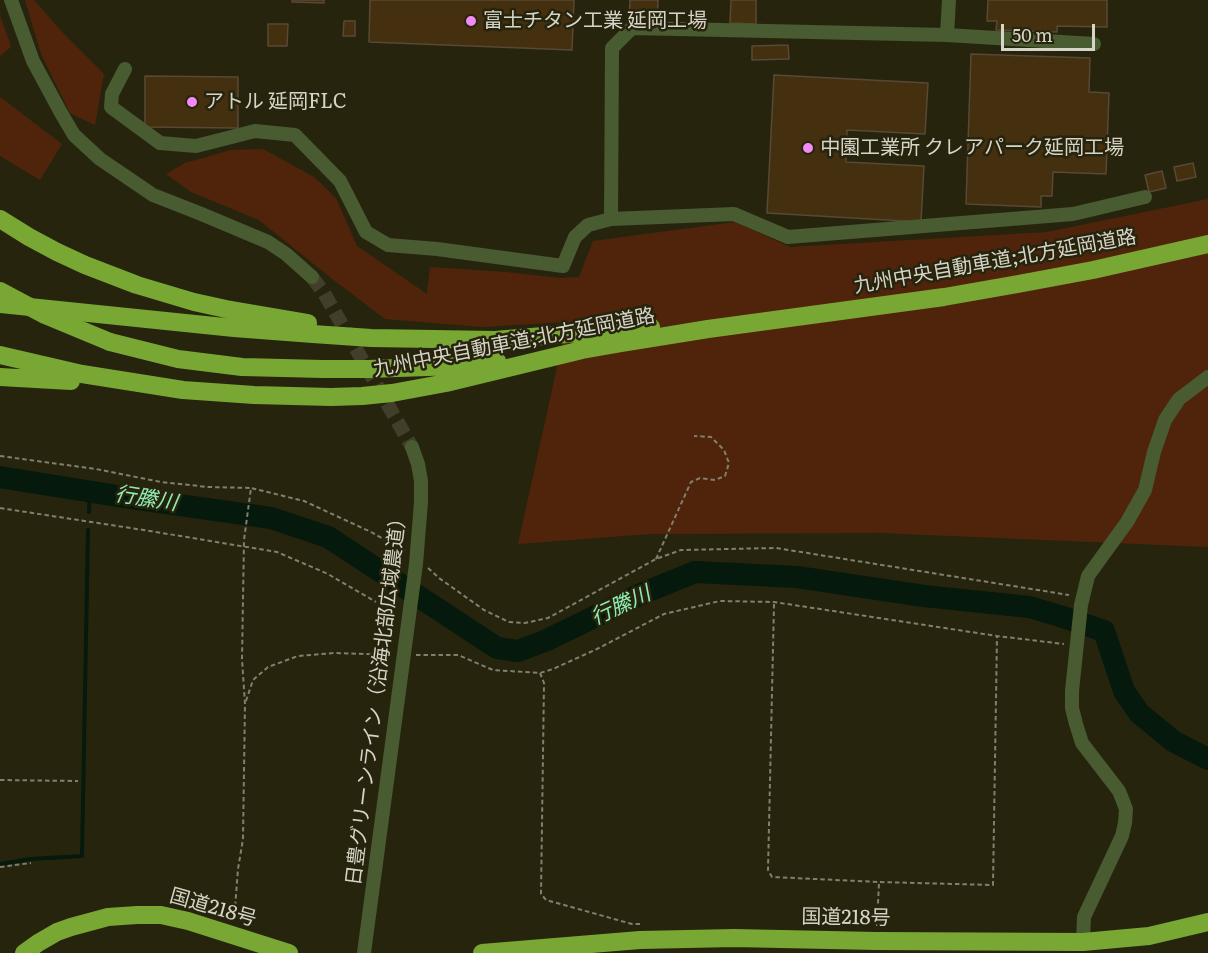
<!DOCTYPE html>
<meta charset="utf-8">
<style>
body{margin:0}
#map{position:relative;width:1208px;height:953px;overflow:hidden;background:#27240e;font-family:Literata,serif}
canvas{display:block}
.scale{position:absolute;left:1001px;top:24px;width:94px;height:27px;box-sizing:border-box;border:3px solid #d6d4c7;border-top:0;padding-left:8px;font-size:18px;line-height:21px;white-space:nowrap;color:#d6d4c7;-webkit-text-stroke:4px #27240e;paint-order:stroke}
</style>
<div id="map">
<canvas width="1208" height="953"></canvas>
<div class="scale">50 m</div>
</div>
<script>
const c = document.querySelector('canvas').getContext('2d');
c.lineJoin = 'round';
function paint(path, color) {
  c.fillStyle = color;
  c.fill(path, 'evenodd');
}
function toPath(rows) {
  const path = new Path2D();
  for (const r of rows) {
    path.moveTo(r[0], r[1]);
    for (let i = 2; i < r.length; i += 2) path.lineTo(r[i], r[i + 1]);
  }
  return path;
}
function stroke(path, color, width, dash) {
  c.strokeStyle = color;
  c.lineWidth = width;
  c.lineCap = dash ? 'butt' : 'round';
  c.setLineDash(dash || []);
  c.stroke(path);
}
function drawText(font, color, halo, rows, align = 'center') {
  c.font = font + ' Literata,"Noto Sans JP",serif';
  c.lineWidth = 5;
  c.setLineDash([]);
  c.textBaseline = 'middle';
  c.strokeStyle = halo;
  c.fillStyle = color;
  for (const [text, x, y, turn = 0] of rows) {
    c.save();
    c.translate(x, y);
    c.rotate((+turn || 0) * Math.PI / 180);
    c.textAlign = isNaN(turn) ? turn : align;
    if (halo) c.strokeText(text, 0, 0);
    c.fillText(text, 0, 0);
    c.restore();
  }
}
const green = toPath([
 [25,0,34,0,62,32,104,74,95,125,70,113,41,54],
 [0,15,11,47,0,56],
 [0,97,62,144,40,180,0,156],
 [263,149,314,177,336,198,357,246,427,294,430,267,506,272,561,278,579,277,593,241,735,222,790,247,1047,232,1208,199,1208,547,881,533,650,534,518,544,567,322,482,327,385,319,331,278,259,220,191,192,166,174,185,163,231,150]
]);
const stream = toPath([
 [89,512,90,492],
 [0,864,31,859,82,856,88,530]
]);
const river = toPath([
 [0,477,130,498,271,518,328,537,497,648,518,651,547,640,641,594,695,572,797,577,924,596,1029,607,1060,616,1104,631,1124,691,1139,713,1173,741,1208,759]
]);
const building = toPath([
 [292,0,324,0,324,3,292,2,292,0],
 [370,0,574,0,572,50,369,42,370,0],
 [630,0,658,0,657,23,629,22,630,0],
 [731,0,756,0,756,24,730,23,731,0],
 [988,0,1107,0,1107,27,1057,26,1057,32,996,30,997,21,987,21,988,0],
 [344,21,355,21,355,36,343,36,344,21],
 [268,24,288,24,287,46,268,46,268,24],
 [788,45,789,59,752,60,752,46,788,45],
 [971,54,1090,58,1089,92,1109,93,1106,174,1053,172,1052,196,1041,196,1041,207,966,204,971,54],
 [774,75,928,83,925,134,847,130,846,162,924,166,921,222,767,213,774,75],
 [145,76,238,77,238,128,145,127,145,76],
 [1193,163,1196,177,1177,181,1174,167,1193,163],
 [1162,171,1166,188,1149,192,1145,175,1162,171]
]);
const minorTunnel = toPath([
 [312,277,324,293,412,447]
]);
const path = toPath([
 [0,456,96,469,161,482,208,487,251,488],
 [0,508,150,531,277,552,328,574,376,602],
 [656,559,691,482,700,478,715,480,725,476,729,463,724,450,711,437,694,436],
 [428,568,439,578,484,610,509,622,525,623,548,618,656,559,681,550,776,548,1069,595],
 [774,604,768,870,772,877,879,882],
 [416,655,458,655,493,670,540,673,553,669,597,649,664,614,720,601,774,602,997,636,1064,644],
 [540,673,544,683,541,894,546,900,632,924,640,924],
 [246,701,253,680,268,667,298,656,334,653,392,655],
 [0,780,78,781],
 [0,867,31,863],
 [234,921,238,869,243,839,245,704,242,659,244,540,251,488,304,501,371,532,405,551],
 [877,926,879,882,993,885,997,636]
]);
const minor = toPath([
 [11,0,33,61,61,113,74,135,100,159,153,195,199,213,268,242,286,254,312,277],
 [947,35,949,0],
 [125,69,112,94,111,107,160,143,196,146,255,131,295,135,340,181,366,232,388,245,437,249,563,266,575,237,588,225,611,219,734,214,788,237,1073,214,1145,197],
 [611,219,612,48,632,28,947,35,1094,44],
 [1083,942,1084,917,1122,836,1125,823,1126,809,1119,791,1082,743,1076,724,1072,708,1072,691,1081,605,1088,576,1127,522,1145,490,1154,452,1165,420,1179,399,1208,377],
 [364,953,416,564,421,502,421,481,418,464,412,447]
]);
const highway = toPath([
 [0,219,29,237,57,252,85,265,137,285,194,302,226,309,308,323],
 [0,304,234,328,313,334,371,338,495,340,651,327],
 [110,342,178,359,242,367,323,369,368,369,458,366,497,361],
 [0,355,82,374,183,390,254,395,331,397,362,396,392,393,446,383,582,350,622,343,708,329,944,297,1018,284,1093,270,1208,244],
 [0,377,71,381],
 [24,953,38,943,57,932,71,927,108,917,137,915,161,915,188,921,289,953],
 [482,953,640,940,734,938,876,941,1083,942,1149,936,1208,922]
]);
const highwayBridge = toPath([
 [0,291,45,315,110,342]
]);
const markers = [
 [471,21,6,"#f08bf5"],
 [192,102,6,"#f08bf5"],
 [808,148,6,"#f08bf5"]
];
const poiNames = [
 ["富士チタン工業 延岡工場",483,21],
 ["アトル 延岡FLC",204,102],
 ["中園工業所 クレアパーク延岡工場",820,148]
];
const streetNames = [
 ["九州中央自動車道;北方延岡道路",995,262,-10],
 ["九州中央自動車道;北方延岡道路",514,343,-11],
 ["日豊グリーンライン（沿海北部広域農道）",377,697,-83],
 ["国道218号",213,908,16],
 ["国道218号",846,918,1]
];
const waterNames = [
 ["行縢川",146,499,9],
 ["行縢川",621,606,-25]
];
paint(green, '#50240b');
stroke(stream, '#05190d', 4);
stroke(river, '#05190d', 22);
paint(building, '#442f0f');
stroke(building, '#584936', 1.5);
stroke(minorTunnel, '#413e2a', 14, [14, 7]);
stroke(path, '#817f6e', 2, [4.5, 3]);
stroke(minor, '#485b31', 14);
stroke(highway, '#79a733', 18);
stroke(highwayBridge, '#79a733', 18);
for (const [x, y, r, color] of markers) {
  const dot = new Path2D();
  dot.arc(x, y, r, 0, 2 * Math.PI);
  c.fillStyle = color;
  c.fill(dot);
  stroke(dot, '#27240e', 2);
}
drawText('20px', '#d6d4c7', '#27240e', poiNames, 'left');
drawText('20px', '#d6d4c7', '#27240e', streetNames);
drawText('italic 21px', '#8eedb3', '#27240e', waterNames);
</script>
